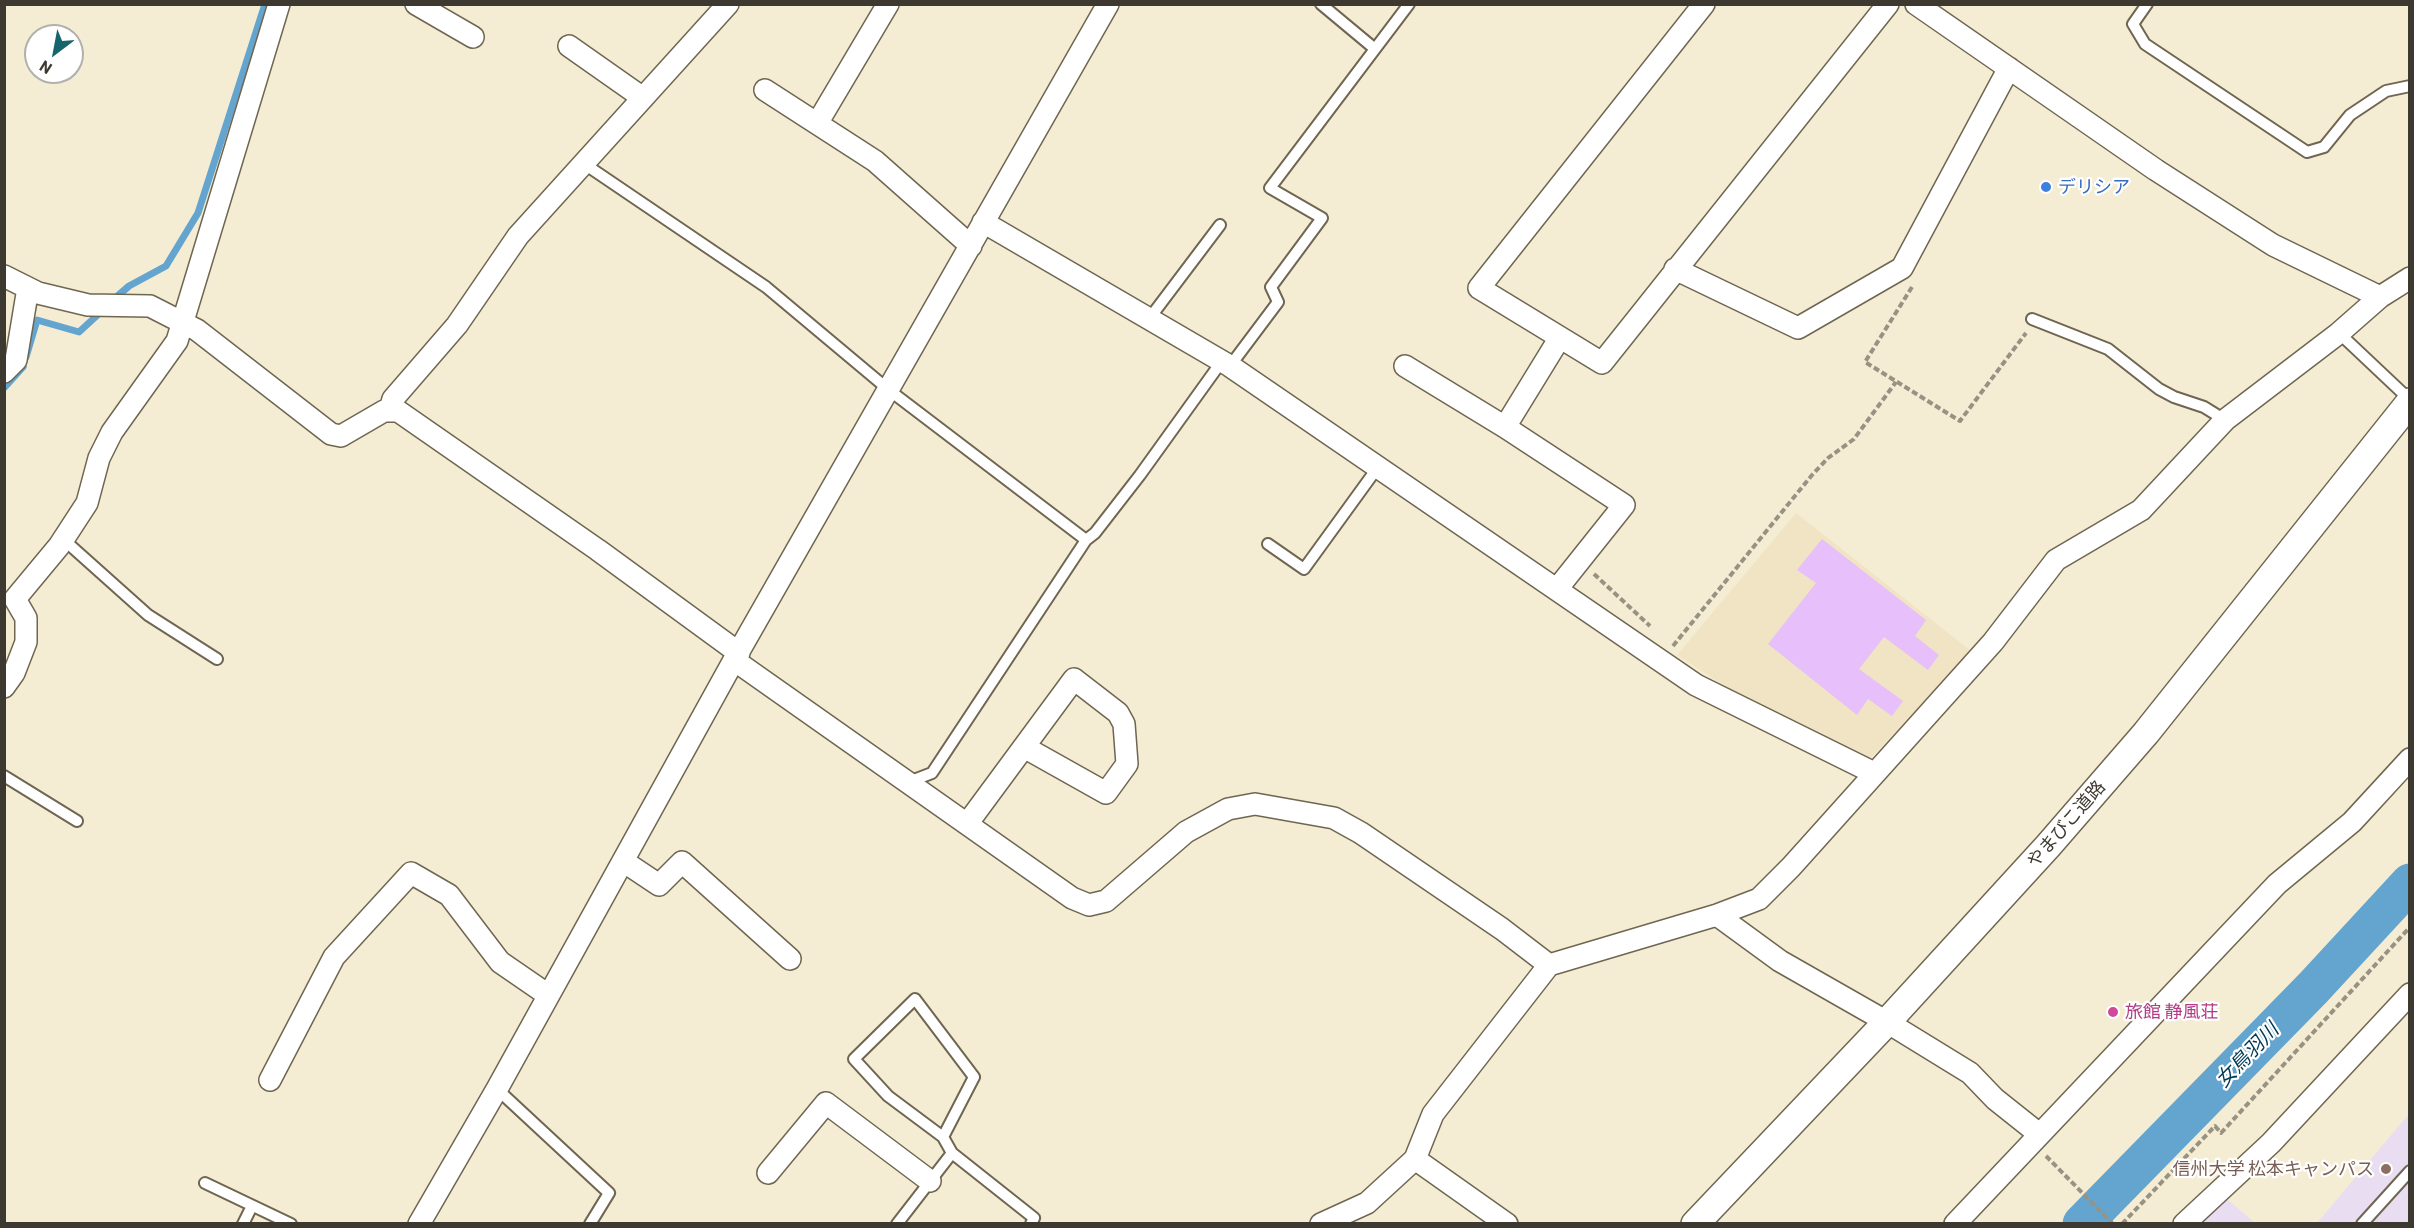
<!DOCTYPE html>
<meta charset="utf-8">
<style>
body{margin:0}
#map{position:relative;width:2414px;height:1228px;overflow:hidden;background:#f5ecd4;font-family:Barlow,sans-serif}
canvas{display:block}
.frame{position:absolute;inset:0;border:6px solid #3d3930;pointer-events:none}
.north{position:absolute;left:24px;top:24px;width:60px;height:60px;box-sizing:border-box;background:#fff;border:2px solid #b1b0ac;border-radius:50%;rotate:212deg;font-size:16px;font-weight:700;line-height:24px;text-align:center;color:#3d3930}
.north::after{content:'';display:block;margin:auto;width:21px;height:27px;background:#17656c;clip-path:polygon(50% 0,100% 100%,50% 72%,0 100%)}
</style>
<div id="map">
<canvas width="2414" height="1228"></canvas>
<div class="frame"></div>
<div class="north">N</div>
</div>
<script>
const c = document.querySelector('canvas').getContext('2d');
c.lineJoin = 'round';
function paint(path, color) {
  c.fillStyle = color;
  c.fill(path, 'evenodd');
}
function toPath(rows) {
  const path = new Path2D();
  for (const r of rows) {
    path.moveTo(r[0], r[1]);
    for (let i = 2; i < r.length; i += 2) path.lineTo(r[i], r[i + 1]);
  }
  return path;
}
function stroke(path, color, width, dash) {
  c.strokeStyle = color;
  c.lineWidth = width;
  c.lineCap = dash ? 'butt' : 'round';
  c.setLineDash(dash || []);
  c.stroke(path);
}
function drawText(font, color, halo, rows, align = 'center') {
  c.font = font + ' Barlow,"Noto Sans JP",sans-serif';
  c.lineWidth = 4.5;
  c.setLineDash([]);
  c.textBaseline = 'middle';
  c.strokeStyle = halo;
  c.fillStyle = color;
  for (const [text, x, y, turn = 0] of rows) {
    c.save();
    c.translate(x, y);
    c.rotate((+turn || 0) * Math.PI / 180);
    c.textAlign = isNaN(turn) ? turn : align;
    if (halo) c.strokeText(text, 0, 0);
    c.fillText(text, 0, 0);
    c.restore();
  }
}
const built = toPath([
 [1796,513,1971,651,1868,761,1737,694,1677,655]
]);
const education = toPath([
 [2409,1114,2409,1223,2317,1223],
 [2227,1199,2255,1223,2202,1223]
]);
const stream = toPath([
 [113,300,129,286,166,266,198,213,265,4],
 [26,357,37,320,79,332,103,310],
 [4,388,23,367]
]);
const river = toPath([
 [2082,1224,2313,988,2410,883]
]);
const building = toPath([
 [1822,539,1926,620,1915,636,1939,655,1928,670,1884,637,1859,669,1903,701,1892,716,1868,699,1857,715,1768,644,1816,583,1797,570]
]);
const path = toPath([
 [1912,287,1865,362,1960,421,2026,333],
 [1594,574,1650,626],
 [1673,646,1812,475,1828,458,1854,439,1896,382],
 [2046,1156,2113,1224],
 [2122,1224,2215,1126,2221,1133,2410,927]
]);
const service = toPath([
 [2147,4,2133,24,2145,44,2307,152,2324,147,2350,115,2386,91,2410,86],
 [1375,49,1409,4],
 [583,163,766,287,889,390,1086,540,932,773,906,783],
 [1149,319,1220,225],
 [2032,319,2108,349,2159,389,2174,397,2204,407,2225,420],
 [2339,333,2410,400],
 [1230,366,1278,302,1271,287,1322,218,1270,188,1375,49,1321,4],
 [63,539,148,615,217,659],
 [1086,540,1095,533,1140,475,1222,361],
 [1268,544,1304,569,1378,467],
 [4,776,77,821],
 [497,1089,609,1193,590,1224],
 [952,1153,1034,1218,1031,1224],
 [205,1183,291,1224],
 [243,1224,252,1206],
 [897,1224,952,1153,943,1137,888,1096,854,1059,915,999,974,1077,943,1137],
 [2362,1224,2410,1171]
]);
const minor = toPath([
 [416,4,473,37],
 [1704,4,1479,288,1602,363,1888,4],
 [1916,4,2156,170,2273,245,2380,297],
 [569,46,643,98],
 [765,90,875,161,971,246],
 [818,122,888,4],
 [983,222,1230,366,1696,685,1874,773],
 [1675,269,1798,328,1902,268,2009,68],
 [4,276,38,293,88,305,150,306,197,330,331,434,341,436,384,411,398,411,598,550,739,653],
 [1405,366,1505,427,1559,339],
 [4,372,16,360,28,288],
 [390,410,393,399,457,325,518,236,728,4],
 [1505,427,1624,505,1557,589],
 [15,599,59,546,87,503,99,458,112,432,177,341,279,4],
 [734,660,1072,898,1089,905,1106,901,1186,832,1228,809,1255,804,1334,818,1361,833,1502,929,1549,965],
 [4,687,14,673,26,642,26,618,15,599],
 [967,824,1074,679,1118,713,1124,724,1127,764,1106,793,1024,747],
 [623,861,659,885,682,862,790,959],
 [1717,915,1780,961,1887,1022,1970,1073,1995,1099,2039,1134],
 [270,1080,334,957,411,873,449,895,500,962,548,995],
 [1415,1159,1507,1224],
 [768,1173,826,1103,930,1181],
 [419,1224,497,1089,734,660,1108,4],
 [1321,1224,1367,1203,1415,1159,1433,1114,1549,965,1717,915,1759,899,1791,867,1993,642,2056,560,2141,510,2225,420,2339,333,2380,297,2410,278],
 [1955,1224,2277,884,2352,822,2410,759],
 [2184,1224,2271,1143,2410,994]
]);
const tertiary = toPath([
 [1695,1224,1887,1022,2048,846,2146,733,2410,402]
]);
const markers = [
 [2046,187,6,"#3f7fe0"],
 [2113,1012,6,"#d1479c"],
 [2386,1169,6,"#8d6e63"]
];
const shopNames = [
 ["デリシア",2058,187]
];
const streetNames = [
 ["やまびこ道路",2066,824,-49]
];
const hotelNames = [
 ["旅館 静風荘",2125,1012]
];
const educationNames = [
 ["信州大学 松本キャンパス",2374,1169]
];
const waterNames = [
 ["女鳥羽川",2247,1055,-46]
];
paint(built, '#f0e4c4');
paint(education, '#e9ddf2');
stroke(stream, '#63a5cf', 7);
stroke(river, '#63a5cf', 39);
paint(building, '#e6bffb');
stroke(service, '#6f6651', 14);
stroke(minor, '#6f6651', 24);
stroke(tertiary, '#6f6651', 30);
stroke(path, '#999282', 4, [6, 3]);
stroke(service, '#fff', 10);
stroke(minor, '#fff', 21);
stroke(tertiary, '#fff', 27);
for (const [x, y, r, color] of markers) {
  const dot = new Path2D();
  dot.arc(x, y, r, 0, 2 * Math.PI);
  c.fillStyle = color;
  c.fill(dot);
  stroke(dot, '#fff', 2);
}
drawText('18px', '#366cbe', '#fff', shopNames, 'left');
drawText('18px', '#3d3930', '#fff', streetNames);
drawText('18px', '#b23c85', '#fff', hotelNames, 'left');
drawText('18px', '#785e54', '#fff', educationNames, 'right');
drawText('italic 20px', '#003955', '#fff', waterNames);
</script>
